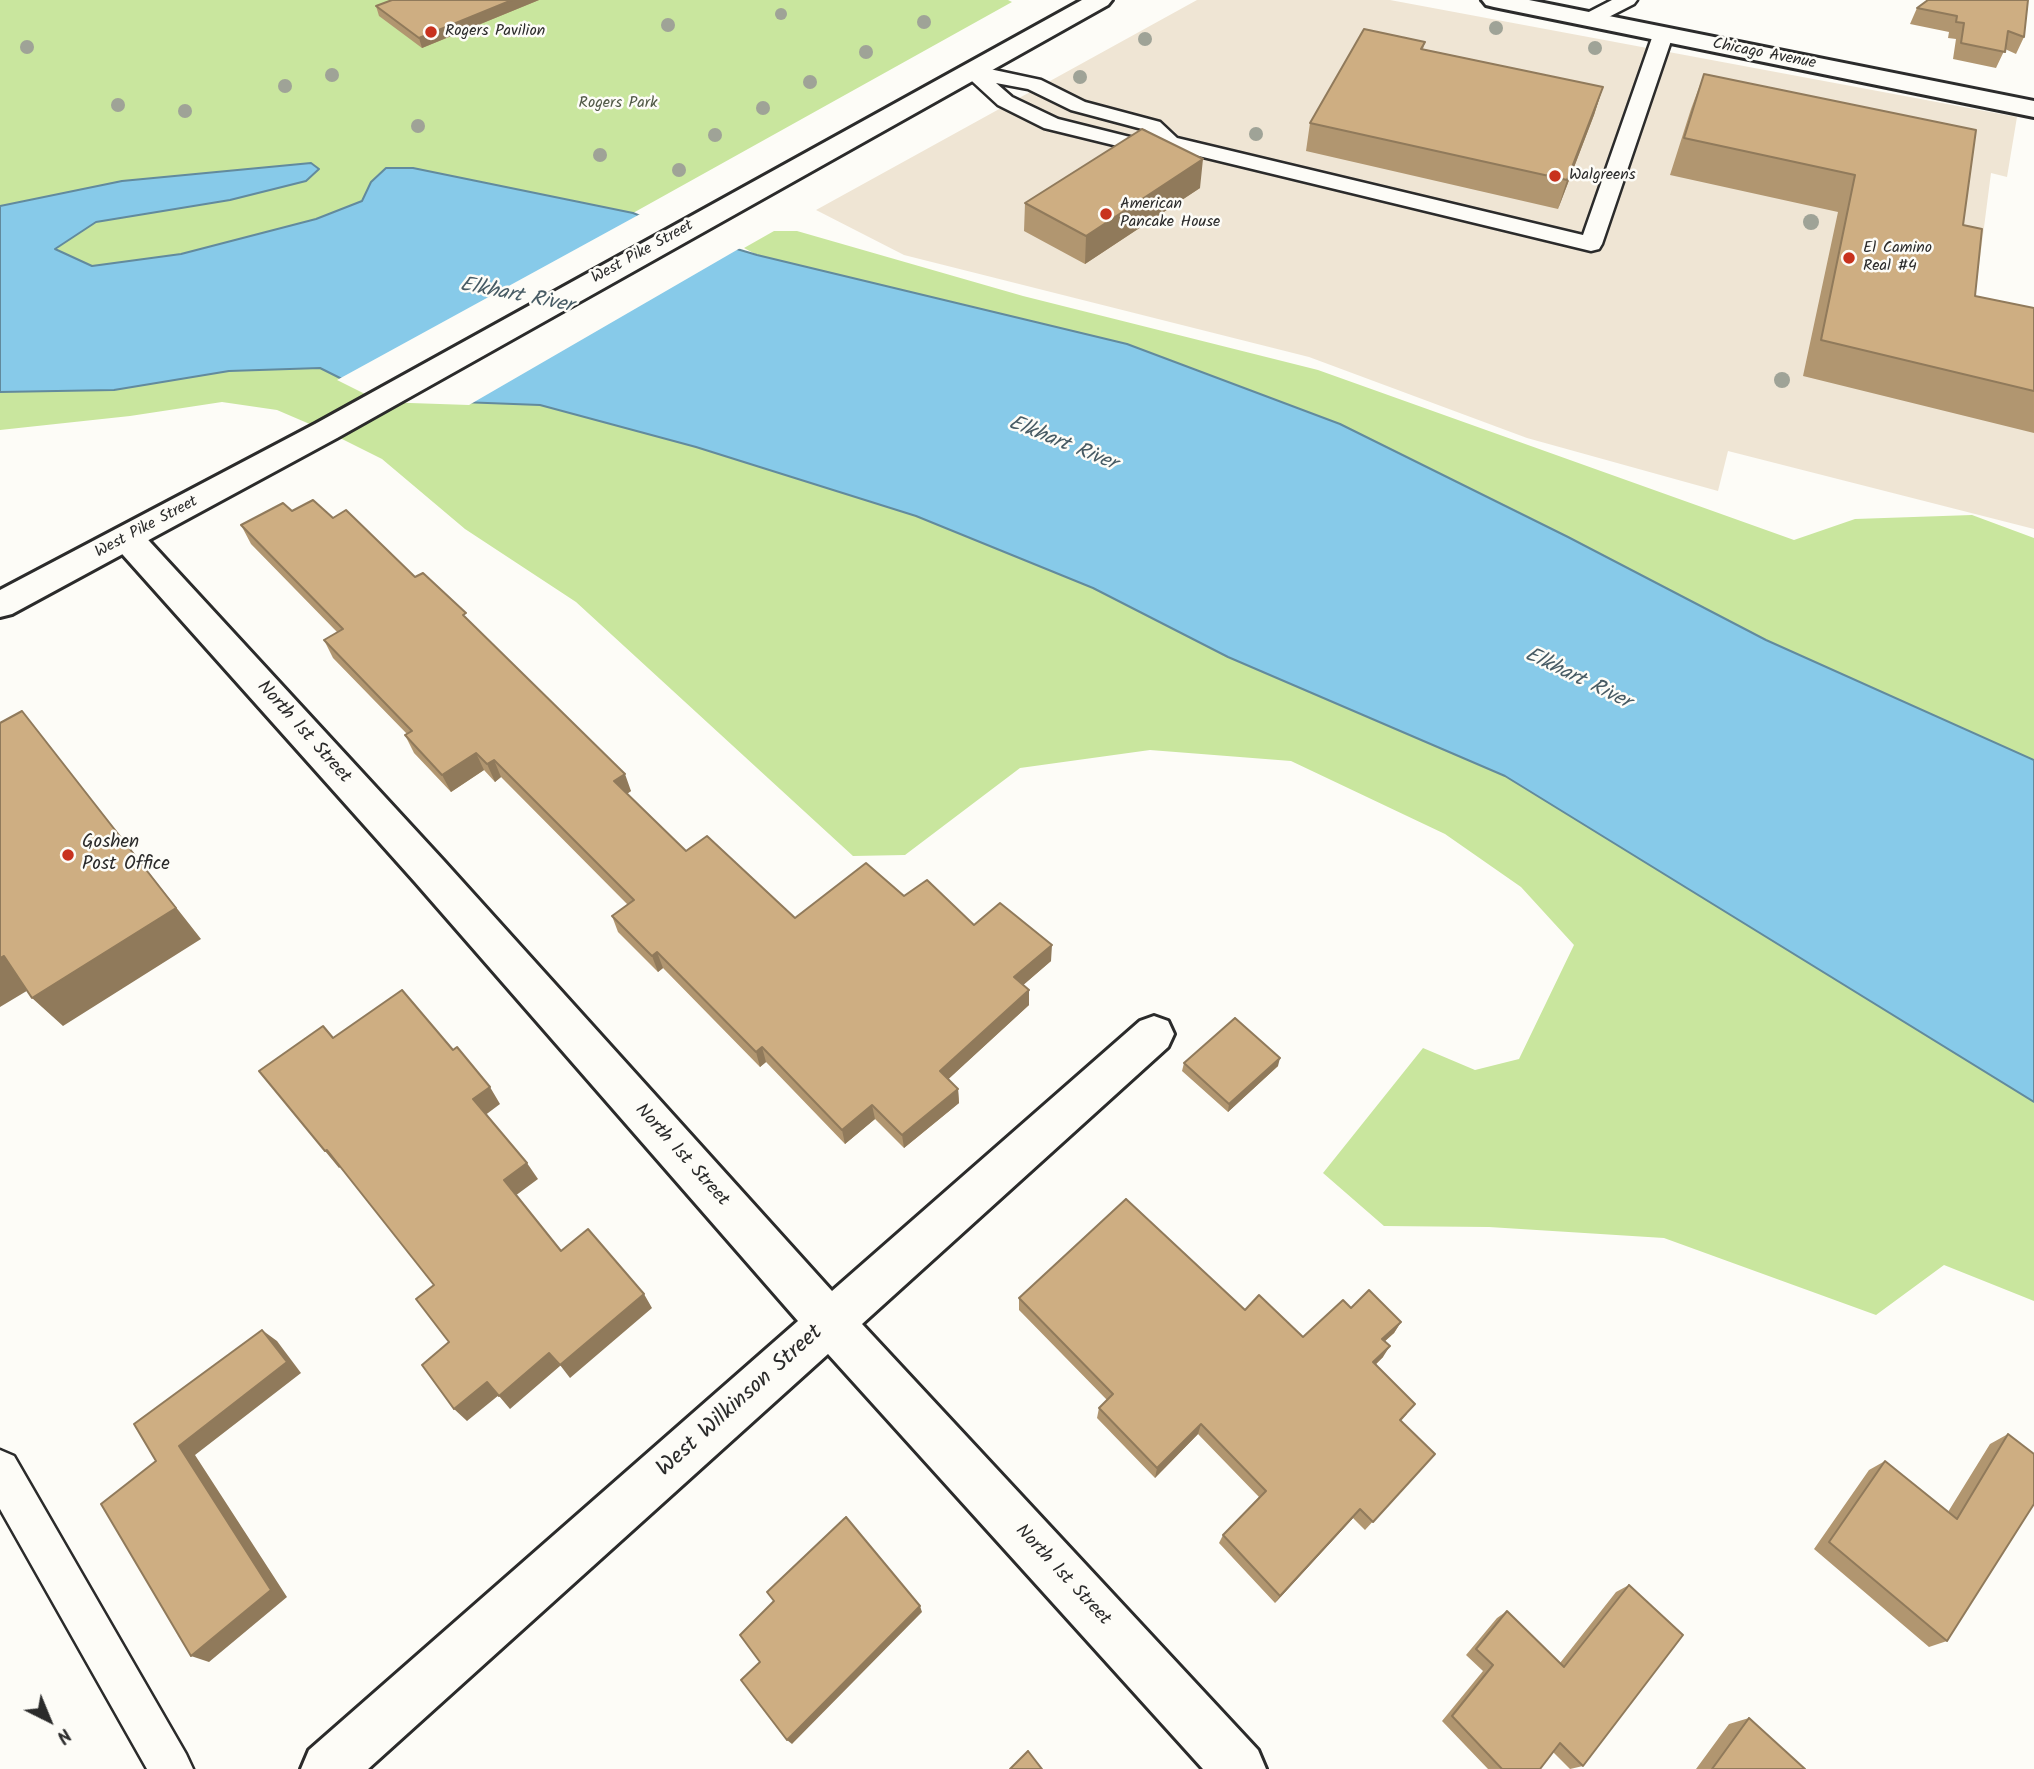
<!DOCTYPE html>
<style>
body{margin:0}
#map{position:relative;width:2034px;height:1769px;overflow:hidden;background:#fdfcf7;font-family:Kalam,sans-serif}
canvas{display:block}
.north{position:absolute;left:14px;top:1685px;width:70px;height:70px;-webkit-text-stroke:5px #fdfcf7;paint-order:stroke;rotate:137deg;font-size:19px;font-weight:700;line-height:28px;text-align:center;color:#2b2b2b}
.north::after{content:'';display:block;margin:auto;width:24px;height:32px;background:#2b2b2b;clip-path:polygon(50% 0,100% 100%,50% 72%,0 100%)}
</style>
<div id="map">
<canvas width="2034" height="1769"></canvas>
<div class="north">N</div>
</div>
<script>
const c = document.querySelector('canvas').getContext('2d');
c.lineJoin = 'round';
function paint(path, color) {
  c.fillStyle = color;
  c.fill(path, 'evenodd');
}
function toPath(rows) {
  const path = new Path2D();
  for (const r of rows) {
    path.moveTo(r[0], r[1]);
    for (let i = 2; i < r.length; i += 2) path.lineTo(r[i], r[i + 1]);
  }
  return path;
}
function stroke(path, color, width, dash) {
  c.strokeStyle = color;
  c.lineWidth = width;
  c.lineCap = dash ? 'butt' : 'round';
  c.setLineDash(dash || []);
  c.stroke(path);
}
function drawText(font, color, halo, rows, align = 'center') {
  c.font = font + ' Kalam,sans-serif';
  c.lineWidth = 5;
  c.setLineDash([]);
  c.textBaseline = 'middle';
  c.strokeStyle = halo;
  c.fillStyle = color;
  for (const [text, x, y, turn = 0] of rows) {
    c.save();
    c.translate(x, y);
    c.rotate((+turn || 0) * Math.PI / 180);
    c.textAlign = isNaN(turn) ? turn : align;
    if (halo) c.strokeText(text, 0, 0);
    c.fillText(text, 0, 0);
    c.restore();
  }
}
const built = toPath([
 [1197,0,1390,0,2017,117,2007,177,1991,173,1975,297,2034,324,2034,529,1728,451,1718,491,1527,438,1309,357,904,255,816,210]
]);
const green = toPath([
 [0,0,1008,0,1012,2,633,213,413,168,371,182,362,201,316,219,181,254,92,266,55,249,96,222,230,200,311,163,122,181,0,206],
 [774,231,797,231,1023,296,1318,370,1794,540,1855,519,1972,515,2034,538,2034,760,1766,640,1568,537,1340,424,1127,344,757,255,744,248],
 [320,367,382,399,540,405,696,447,916,516,1093,588,1228,657,1505,776,2034,1102,2034,1301,1944,1265,1876,1315,1664,1238,1489,1227,1384,1226,1323,1173,1423,1048,1475,1070,1519,1059,1574,945,1521,887,1445,834,1291,761,1150,750,1020,768,905,855,853,856,576,602,465,529,382,459,326,431,277,410,222,402,130,416,0,430,0,392,114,390,229,371]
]);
const water = toPath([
 [311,163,319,169,306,181,230,200,96,222,55,249,92,266,181,254,316,219,362,201,371,182,386,168,413,168,633,213,680,232,757,255,1127,344,1340,424,1568,537,1766,640,2034,760,2034,1102,1505,776,1228,657,1093,588,916,516,696,447,540,405,382,399,320,368,229,371,114,390,0,392,0,206,122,181,311,163]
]);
const pier = toPath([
 [642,213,681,229,742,247,469,405,381,402,337,380]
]);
const lane = toPath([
 [1612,0,1637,0,1634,4,1597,23,1583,23,1580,19,1583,15,1612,0],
 [1663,29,1670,31,1673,35,1602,244,1599,249,1591,251,1170,149,1138,151,1044,128,998,105,961,71,964,67,971,65,1041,80,1085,102,1160,122,1177,138,1583,235,1653,35,1656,31,1663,29],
 [996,83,1028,89,1071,110,1146,130,1153,138,1138,139,1058,119,1012,97,996,83],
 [0,1450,14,1456,186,1754,193,1769,147,1769,0,1509,0,1450]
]);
const street = toPath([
 [127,526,139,530,443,860,832,1291,1140,1021,1154,1016,1168,1021,1174,1034,1168,1047,862,1324,1258,1750,1266,1769,1203,1769,828,1354,368,1769,301,1769,309,1750,798,1321,415,882,115,546,111,538,115,530,127,526]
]);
const secondary = toPath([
 [1482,0,1529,0,2034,101,2034,117,1494,7,1486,5,1482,0]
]);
const highway = toPath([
 [1082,0,1112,0,1108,5,337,438,12,614,0,617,0,590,315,424,1082,0]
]);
const trees = [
 [781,14,6],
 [924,22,7],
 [668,25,7],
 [1496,28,7],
 [1145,39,7],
 [27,47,7],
 [1595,48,7],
 [866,52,7],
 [332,75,7],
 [1080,77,7],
 [810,82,7],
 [285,86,7],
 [118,105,7],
 [763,108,7],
 [185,111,7],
 [418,126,7],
 [1256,134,7],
 [715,135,7],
 [600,155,7],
 [679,170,7],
 [1811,222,8],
 [1782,380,8]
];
const wall = toPath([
 [539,0,422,48,379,16,376,6],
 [1928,0,2024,37,2016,54,2005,49,1996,68,1953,59,1956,39,1948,38,1949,32,1910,24,1917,8],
 [1425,42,1423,49,1603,87,1594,115,1558,209,1306,151,1310,123],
 [1704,74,1963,225,1975,296,2034,308,2034,433,1803,376,1838,212,1670,175,1691,109],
 [1200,188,1085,264,1024,231,1025,203],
 [292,511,333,518,415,577,470,622,631,791,627,794,686,851,795,918,904,896,974,925,1051,961,1023,985,1029,1005,948,1079,958,1089,959,1103,904,1148,875,1119,845,1144,766,1062,760,1067,663,968,658,972,618,932,612,916,628,905,501,777,495,782,484,770,451,792,414,753,405,735,407,734,333,658,324,640,337,632,251,544,241,525],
 [1184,1063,1278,1066,1228,1112,1182,1071],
 [1019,1298,1245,1310,1303,1337,1351,1308,1401,1322,1394,1333,1385,1341,1383,1357,1376,1364,1407,1414,1401,1421,1435,1454,1365,1530,1353,1518,1275,1603,1219,1543,1223,1535,1259,1497,1198,1434,1155,1478,1097,1418,1099,1408,1107,1400,1019,1310],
 [2008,1434,1947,1641,1929,1647,1814,1549,1869,1470,1885,1461,1948,1512,1990,1444],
 [1629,1585,1583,1766,1570,1769,1553,1752,1540,1769,1488,1769,1442,1721,1483,1671,1466,1655,1497,1618,1507,1611,1560,1663,1616,1592],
 [1749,1718,1805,1769,1696,1769,1729,1724]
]);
const shadedWall = toPath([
 [512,0,539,0,422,48,419,38],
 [1603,87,1594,115,1558,209,1567,180],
 [1203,159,1200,188,1085,264,1086,236],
 [22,711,201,939,63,1026,32,998],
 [476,753,484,770,451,792,442,775],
 [494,760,501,777,495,782,487,764],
 [625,774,631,791,620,798,614,781],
 [1052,945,1051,961,1014,993,1014,977],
 [657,952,663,968,658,972,652,956],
 [4,956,35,986,0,1007,0,958],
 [1029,990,1029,1005,941,1086,940,1071],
 [762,1047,766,1062,760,1067,756,1052],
 [1280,1058,1278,1066,1228,1112,1229,1104],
 [490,1087,500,1104,484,1116,473,1099],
 [958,1089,959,1103,904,1148,902,1135],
 [872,1105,875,1119,845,1144,842,1130],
 [327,1150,342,1166,339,1168,325,1151],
 [527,1163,538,1179,515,1196,504,1180],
 [644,1294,652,1308,570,1378,560,1365],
 [1401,1322,1394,1333,1375,1350,1382,1339],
 [262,1330,277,1341,301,1373,195,1455,287,1597,209,1662,191,1656,179,1446],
 [1390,1346,1383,1357,1367,1373,1373,1362],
 [549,1353,560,1366,510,1409,499,1396],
 [487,1382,499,1395,467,1421,454,1409],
 [1201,1424,1198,1434,1155,1478,1157,1468],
 [1360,1509,1353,1518,1275,1603,1280,1596],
 [920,1606,922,1612,792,1744,787,1740]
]);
const building = toPath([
 [392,0,512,0,419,38,376,6,392,0],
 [1928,0,2028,0,2024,37,2008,31,2005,52,1961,43,1964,23,1956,22,1957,16,1917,8,1928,0],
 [1364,29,1425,42,1421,49,1603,87,1567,180,1310,123,1364,29],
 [1704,74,1976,130,1963,225,1982,229,1975,296,2034,308,2034,391,1821,340,1855,175,1684,138,1704,74],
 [1142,129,1203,159,1086,236,1025,203,1142,129],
 [313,500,333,518,346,510,415,577,423,573,466,613,463,615,625,774,614,781,686,851,707,836,795,918,866,863,904,896,927,880,974,925,1000,903,1052,945,1014,977,1029,990,940,1071,958,1089,902,1135,872,1105,842,1130,762,1047,756,1052,657,952,652,956,612,916,634,900,494,760,487,764,476,753,442,775,405,735,412,731,324,640,343,629,241,525,283,503,292,511,313,500],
 [22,711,176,908,32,998,4,956,0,958,0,723,22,711],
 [402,990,453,1050,457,1047,490,1087,473,1099,527,1163,504,1180,561,1251,588,1229,644,1294,560,1365,549,1353,499,1396,487,1382,454,1409,422,1365,449,1342,416,1299,434,1285,327,1150,325,1151,259,1071,323,1026,333,1038,402,990],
 [1235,1018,1280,1058,1229,1104,1184,1063,1235,1018],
 [1126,1199,1245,1310,1259,1295,1303,1337,1343,1300,1351,1308,1369,1290,1401,1322,1382,1339,1390,1346,1373,1362,1415,1404,1400,1420,1435,1454,1373,1522,1360,1509,1280,1596,1223,1535,1266,1491,1201,1424,1157,1468,1099,1408,1113,1394,1019,1298,1126,1199],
 [262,1330,287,1362,179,1446,271,1590,191,1656,101,1504,156,1461,134,1424,262,1330],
 [2008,1434,2034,1454,2034,1504,1947,1641,1829,1542,1885,1461,1957,1519,2008,1434],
 [846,1517,920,1606,787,1740,741,1680,760,1662,740,1635,774,1601,767,1592,846,1517],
 [1629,1585,1683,1635,1583,1766,1560,1743,1540,1769,1502,1769,1452,1716,1493,1665,1476,1649,1507,1611,1564,1667,1629,1585],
 [1749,1718,1805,1769,1712,1769,1749,1718],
 [1028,1751,1042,1769,1010,1769,1028,1751]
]);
const markers = [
 [431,32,7,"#c8321e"],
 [1555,176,7,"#c8321e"],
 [1106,214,7,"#c8321e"],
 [1849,258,7,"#c8321e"],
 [68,855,7,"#c8321e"]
];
const farPoinames = [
 ["Rogers Pavilion",445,32],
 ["Walgreens",1569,176],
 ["American",1120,205],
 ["Pancake House",1120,223],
 ["El Camino",1863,249],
 ["Real #4",1863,267]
];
const farStreetnames = [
 ["Chicago Avenue",1764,55,11],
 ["West Pike Street",643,253,-29],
 ["West Pike Street",147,528,-28]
];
const farParknames = [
 ["Rogers Park",618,104]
];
const streetNames = [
 ["North 1st Street",303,733,48],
 ["North 1st Street",681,1156,48],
 ["North 1st Street",1062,1576,47]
];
const poiNames = [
 ["Goshen",82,844],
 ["Post Office",82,866]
];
const waterNames = [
 ["Elkhart River",516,297,11],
 ["Elkhart River",1062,445,22],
 ["Elkhart River",1577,680,26]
];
const nearStreetnames = [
 ["West Wilkinson Street",741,1402,-42]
];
paint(built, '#efe5d4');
paint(green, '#c9e69e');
paint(water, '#87cae9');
stroke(water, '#628a9d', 2);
paint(pier, '#fdfcf7');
stroke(lane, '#2b2b2b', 5);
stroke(street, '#2b2b2b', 6);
stroke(secondary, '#2b2b2b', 6);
stroke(highway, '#2b2b2b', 6);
paint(lane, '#fdfcf7');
paint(street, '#fdfcf7');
paint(secondary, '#fdfcf7');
paint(highway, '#fdfcf7');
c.fillStyle = '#9fa397';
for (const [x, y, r] of trees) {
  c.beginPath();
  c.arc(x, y, r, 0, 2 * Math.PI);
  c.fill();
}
paint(wall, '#b19670');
paint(shadedWall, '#907a5b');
paint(building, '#ceae82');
stroke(building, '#907a5b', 2);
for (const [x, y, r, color] of markers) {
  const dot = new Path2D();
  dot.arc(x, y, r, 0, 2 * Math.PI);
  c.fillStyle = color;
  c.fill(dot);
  stroke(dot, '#fdfcf7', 2.5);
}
drawText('16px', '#2b2b2b', '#fdfcf7', farPoinames, 'left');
drawText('16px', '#2b2b2b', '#fdfcf7', farStreetnames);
drawText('16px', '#525a48', '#fdfcf7', farParknames);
drawText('19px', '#2b2b2b', '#fdfcf7', streetNames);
drawText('19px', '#2b2b2b', '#fdfcf7', poiNames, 'left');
drawText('italic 21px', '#475b64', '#fdfcf7', waterNames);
drawText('23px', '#2b2b2b', '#fdfcf7', nearStreetnames);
</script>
